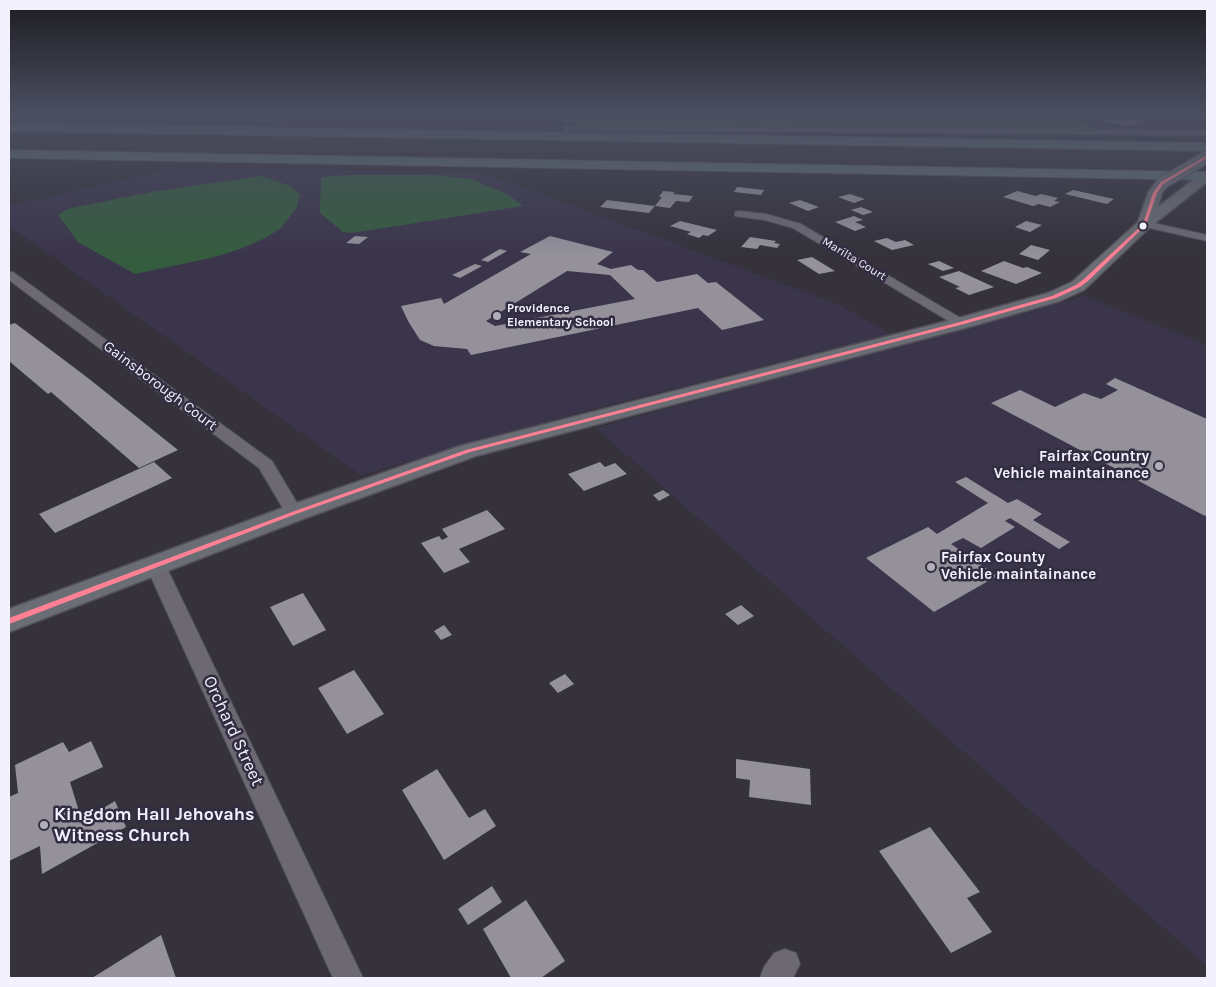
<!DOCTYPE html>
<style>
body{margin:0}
#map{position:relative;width:1216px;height:987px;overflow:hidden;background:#35323c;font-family:Karla,sans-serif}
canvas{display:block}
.frame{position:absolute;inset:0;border:10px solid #f4f1fe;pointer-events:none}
</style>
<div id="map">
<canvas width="1216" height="987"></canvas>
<div class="frame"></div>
</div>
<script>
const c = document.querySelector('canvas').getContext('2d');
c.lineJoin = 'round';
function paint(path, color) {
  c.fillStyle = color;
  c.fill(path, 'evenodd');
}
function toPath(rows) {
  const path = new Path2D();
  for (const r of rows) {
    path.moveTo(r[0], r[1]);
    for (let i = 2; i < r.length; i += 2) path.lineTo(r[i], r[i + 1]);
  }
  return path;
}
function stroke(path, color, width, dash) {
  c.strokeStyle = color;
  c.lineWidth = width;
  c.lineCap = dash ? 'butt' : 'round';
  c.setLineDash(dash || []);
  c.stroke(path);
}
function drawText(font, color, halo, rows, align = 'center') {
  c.font = font + ' Karla,sans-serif';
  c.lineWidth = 5;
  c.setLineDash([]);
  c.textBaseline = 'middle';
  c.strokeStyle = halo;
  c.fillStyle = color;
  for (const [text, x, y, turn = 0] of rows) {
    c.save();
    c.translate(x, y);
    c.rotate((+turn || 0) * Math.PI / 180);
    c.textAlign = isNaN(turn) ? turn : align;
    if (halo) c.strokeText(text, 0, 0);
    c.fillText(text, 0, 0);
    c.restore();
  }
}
const built = toPath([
 [175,168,484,173,837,304,891,334,588,410,361,475,9,226,9,206],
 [1084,296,1207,345,1207,966,596,428]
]);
const green = toPath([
 [351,175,437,175,471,179,507,194,523,206,352,233,343,232,320,213,321,177],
 [261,176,291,186,300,195,297,207,280,229,265,238,240,249,215,257,135,274,78,242,58,215,67,209,151,192]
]);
const forest = toPath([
 [548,116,1052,116,1080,122,1103,131,588,127,557,121]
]);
const building = toPath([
 [1102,118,1122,121,1129,118,1143,121,1127,126,1097,120],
 [737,187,764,190,761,195,734,192],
 [1073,190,1114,199,1107,204,1065,194],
 [663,191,675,192,673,194,693,196,689,202,676,201,670,208,655,206,662,197,659,197],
 [1017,191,1036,196,1041,194,1058,198,1054,201,1060,202,1050,207,1039,204,1033,206,1003,197],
 [850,194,865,199,854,203,838,197],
 [607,200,655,206,649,213,600,207],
 [800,200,819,207,808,211,789,203],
 [861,207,873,212,863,215,851,210],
 [854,216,863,220,855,222,866,227,855,231,835,222],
 [680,221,717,230,708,236,703,235,699,238,687,234,691,232,670,226],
 [1026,221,1042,225,1030,232,1015,227],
 [355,236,368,237,359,244,346,243],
 [550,236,613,252,597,264,611,269,631,265,638,270,643,270,657,282,697,274,708,283,716,282,764,320,722,330,698,308,471,355,467,349,434,346,420,340,408,321,401,306,441,298,444,304,531,254,520,252],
 [567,271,610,275,635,299,495,326,486,321],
 [750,237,776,241,774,243,780,244,777,248,760,245,757,249,741,247],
 [887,238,896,242,905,240,914,245,892,250,874,241],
 [1031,245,1050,250,1038,260,1019,254],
 [500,249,507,251,488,262,481,260],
 [812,257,835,271,819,274,797,260],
 [939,261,954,268,943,271,928,264],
 [1004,261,1023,268,1027,267,1042,273,1016,284,981,271],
 [475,264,482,266,460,278,452,275],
 [959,271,994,287,969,295,955,288,960,287,939,277],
 [15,323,88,378,178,450,139,468,51,392,48,394,9,361,9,325],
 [1115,378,1207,419,1207,514,1205,516,991,403,1020,390,1055,407,1084,393,1101,399,1118,390,1106,384],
 [154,462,172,478,55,533,39,514],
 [600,462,605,467,615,463,627,474,584,491,568,474],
 [966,477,1008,503,1017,499,1042,514,1033,520,1070,542,1059,549,1010,518,1005,521,1015,527,981,548,963,538,951,544,997,576,934,612,866,558,928,527,937,534,988,503,955,482],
 [663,490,670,495,659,501,653,495],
 [487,510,505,529,459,549,470,562,444,573,421,543,439,536,442,540,448,537,442,529],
 [303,593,326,630,293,646,270,607],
 [741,605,754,616,738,625,725,614],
 [444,625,452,635,441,640,434,631],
 [354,670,384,714,347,734,318,688],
 [565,674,574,684,558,693,549,683],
 [91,741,103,767,70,782,82,821,115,801,126,827,42,874,40,846,9,861,9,797,18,793,15,765,63,742,69,752],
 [736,759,810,769,811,805,749,797,750,780,736,778],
 [437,769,469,818,485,809,496,826,444,860,402,790],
 [930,827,980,892,967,898,992,932,951,953,879,851],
 [492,886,502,902,468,925,458,909],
 [526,900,565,961,541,978,511,978,483,929],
 [161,935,176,978,92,978]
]);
const street = toPath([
 [564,126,1207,131,1207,135,567,130,564,130,564,126],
 [739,211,766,214,801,224,969,323,962,327,957,326,793,228,765,220,735,216,735,212,739,211],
 [1145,221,1207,235,1207,241,1141,226,1140,224,1145,221],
 [9,272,13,272,272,461,303,513,300,517,294,519,288,517,259,468,9,280,9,272],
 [156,559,163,561,166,566,363,978,333,978,146,566,149,561,156,559],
 [785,949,796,953,800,964,793,978,760,978,764,967,774,953,785,949]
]);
const secondary = toPath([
 [1207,172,1207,182,1150,227,1084,290,1060,301,969,327,476,456,303,519,9,632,9,609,285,507,460,446,955,319,1048,293,1072,282,1138,222,1148,193,1157,180,1167,180,1169,183,1162,193,1158,207,1202,173,1207,172]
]);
const highway = toPath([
 [9,123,1207,143,1207,151,9,131,9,123],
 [9,150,1207,172,1207,180,9,158,9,150]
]);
const secondaryBridge = toPath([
 [1162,183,1207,157]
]);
const bus1 = toPath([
 [1206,156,1207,156,1207,158,1163,184,1157,193,1146,225,1088,281,1080,287,1056,298,964,324,470,452,296,514,9,624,9,618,292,512,466,450,960,322,1052,296,1076,285,1084,279,1143,224,1153,193,1161,182,1206,156]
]);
const markers = [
 [1143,226,4.5,"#f4f1fe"],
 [497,316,5,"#b1aeba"],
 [1159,466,5,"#b1aeba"],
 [931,567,5,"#b1aeba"],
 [44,825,5,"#b1aeba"]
];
const farStreetnames = [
 ["Marilta Court",854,259,31]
];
const farPoinames = [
 ["Providence",507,309],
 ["Elementary School",507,323]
];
const streetNames = [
 ["Gainsborough Court",160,386,37]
];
const poiNames = [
 ["Fairfax Country",1149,457],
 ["Vehicle maintainance",1149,474],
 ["Fairfax County",941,558,"left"],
 ["Vehicle maintainance",941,575,"left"]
];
const nearStreetnames = [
 ["Orchard Street",233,731,65]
];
const nearPoinames = [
 ["Kingdom Hall Jehovahs",54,815],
 ["Witness Church",54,836]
];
paint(built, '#3b354c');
paint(green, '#355c3f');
paint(forest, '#2e683e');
paint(building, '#94919b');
stroke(street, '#514e58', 2);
stroke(secondary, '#514e58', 3);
stroke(highway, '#514e58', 2);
paint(street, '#6c6973');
paint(secondary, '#6a6d73');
paint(highway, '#607073');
stroke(secondaryBridge, '#514e58', 14, []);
stroke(secondaryBridge, '#6a6d73', 12);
paint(bus1, '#ff8094');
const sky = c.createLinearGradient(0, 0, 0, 255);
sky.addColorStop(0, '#1d1c21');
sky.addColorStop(0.45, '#4b4f61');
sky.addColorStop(1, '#4b4f6100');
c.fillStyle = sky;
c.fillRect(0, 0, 1216, 255);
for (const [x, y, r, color] of markers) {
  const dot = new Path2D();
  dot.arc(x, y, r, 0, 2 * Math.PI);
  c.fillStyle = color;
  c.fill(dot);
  stroke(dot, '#332d41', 2);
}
drawText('12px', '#f4f1fe', '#332d41', farStreetnames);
drawText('bold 12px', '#f4f1fe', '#332d41', farPoinames, 'left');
drawText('15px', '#f4f1fe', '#332d41', streetNames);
drawText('bold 15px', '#f4f1fe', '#332d41', poiNames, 'right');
drawText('18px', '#f4f1fe', '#332d41', nearStreetnames);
drawText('bold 18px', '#f4f1fe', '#332d41', nearPoinames, 'left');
</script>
